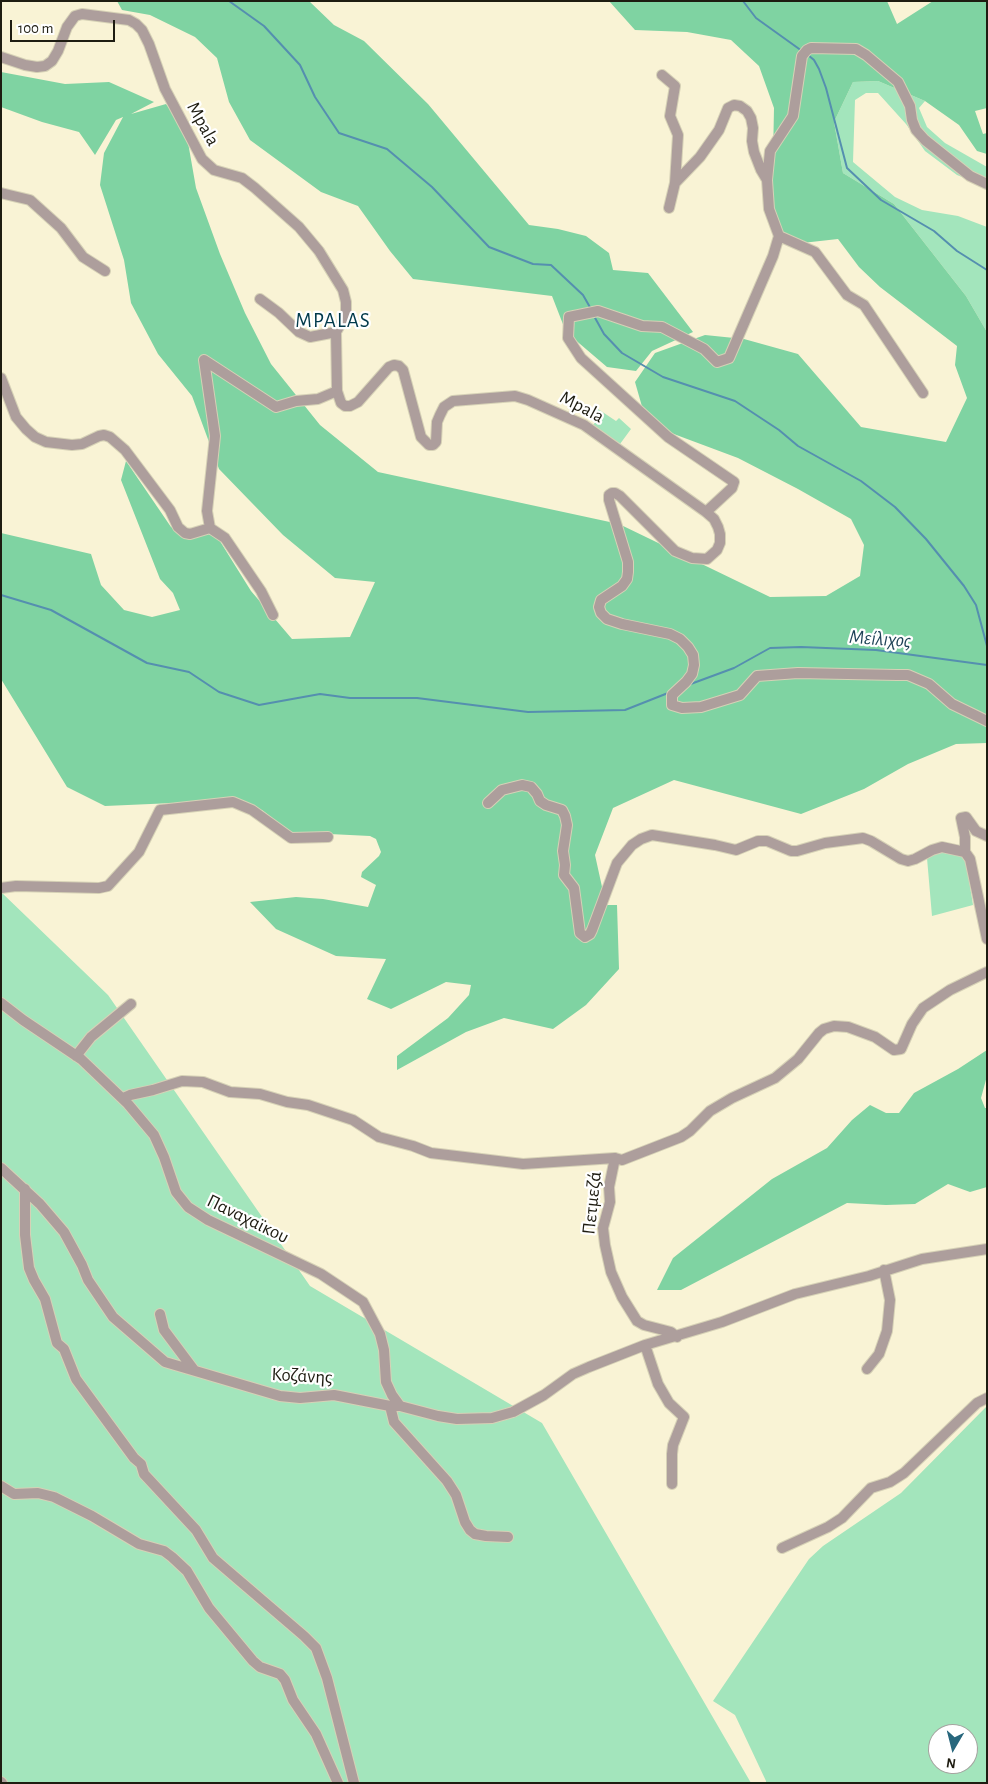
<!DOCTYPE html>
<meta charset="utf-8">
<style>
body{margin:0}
#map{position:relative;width:988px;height:1784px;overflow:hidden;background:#f9f3d5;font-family:"Alegreya Sans",sans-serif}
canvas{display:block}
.frame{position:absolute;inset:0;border:2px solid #1e1c11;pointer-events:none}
.north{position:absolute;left:928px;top:1724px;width:50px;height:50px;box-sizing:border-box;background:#fff;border:1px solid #a5a4a0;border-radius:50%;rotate:188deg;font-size:14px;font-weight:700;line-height:20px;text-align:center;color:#1e1c11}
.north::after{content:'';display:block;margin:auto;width:18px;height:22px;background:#28677d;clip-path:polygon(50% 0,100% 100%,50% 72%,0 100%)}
.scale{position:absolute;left:10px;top:20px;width:105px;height:22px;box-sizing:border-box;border:2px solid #1e1c11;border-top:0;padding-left:6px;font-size:15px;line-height:18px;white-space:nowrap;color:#1e1c11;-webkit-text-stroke:4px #fff;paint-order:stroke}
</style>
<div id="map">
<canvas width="988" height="1784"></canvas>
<div class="frame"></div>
<div class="north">N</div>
<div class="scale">100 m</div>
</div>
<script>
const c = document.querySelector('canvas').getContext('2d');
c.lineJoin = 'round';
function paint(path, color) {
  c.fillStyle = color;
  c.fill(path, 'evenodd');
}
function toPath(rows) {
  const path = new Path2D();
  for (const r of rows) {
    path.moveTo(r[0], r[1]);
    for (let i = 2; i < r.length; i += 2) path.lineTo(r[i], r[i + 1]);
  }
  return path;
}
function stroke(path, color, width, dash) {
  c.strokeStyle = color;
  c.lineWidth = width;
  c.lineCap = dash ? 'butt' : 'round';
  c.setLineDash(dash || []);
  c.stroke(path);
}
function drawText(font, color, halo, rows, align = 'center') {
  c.font = font + ' "Alegreya Sans",sans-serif';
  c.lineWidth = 4.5;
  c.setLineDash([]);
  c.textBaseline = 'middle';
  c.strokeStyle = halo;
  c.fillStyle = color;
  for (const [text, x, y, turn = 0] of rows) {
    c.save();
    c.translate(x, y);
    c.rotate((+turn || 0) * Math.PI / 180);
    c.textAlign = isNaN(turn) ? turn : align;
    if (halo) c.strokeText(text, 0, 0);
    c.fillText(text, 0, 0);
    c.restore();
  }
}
const green = toPath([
 [878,81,925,101,919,108,927,127,945,143,987,167,987,187,957,175,925,151,906,124,878,93,866,93,855,100,853,162,895,197,922,210,958,216,987,227,987,332,966,296,894,204,843,173,834,122,853,82],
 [598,409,616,421,619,418,631,429,620,444,593,425,597,420,591,416],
 [939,850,965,854,973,905,932,916,927,858],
 [1,892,108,995,310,1286,542,1423,751,1783,1,1783],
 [987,1406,987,1783,766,1783,766,1781,735,1715,713,1701,809,1559,823,1546,901,1493],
 [938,1734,968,1734,968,1764,938,1764]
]);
const forest = toPath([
 [117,1,309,1,334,25,364,41,428,104,529,225,558,229,586,236,609,253,613,270,648,273,693,332,652,351,636,371,607,367,566,332,552,296,413,279,390,251,358,206,321,192,250,140,229,102,217,58,195,37,150,15,122,10],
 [609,1,887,1,897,24,933,1,987,1,987,108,975,111,983,134,987,133,987,154,977,151,959,125,925,101,878,81,853,82,834,122,843,173,894,204,966,296,987,332,987,743,956,744,908,764,864,789,801,814,674,780,613,808,595,855,606,905,617,905,619,969,586,1005,553,1029,504,1018,466,1032,397,1070,397,1056,448,1018,469,995,471,985,446,982,391,1009,367,999,386,959,336,956,276,929,250,902,296,897,323,899,368,907,376,885,361,877,362,872,379,856,381,852,376,839,370,836,289,832,262,810,236,806,196,802,105,806,67,787,1,679,1,533,91,554,101,585,124,610,152,617,180,610,173,593,160,579,121,480,126,461,171,527,191,538,206,533,218,538,251,591,292,639,350,637,375,582,335,578,283,535,219,469,192,396,158,354,131,303,124,260,100,185,104,153,123,117,116,120,95,155,79,132,42,122,1,107,1,72,65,84,109,82,154,102,131,114,166,104,186,131,196,188,220,254,245,313,271,364,320,425,378,472,619,524,770,597,826,596,860,576,864,545,851,519,798,489,738,458,647,424,635,382,655,353,705,335,744,339,798,354,861,427,946,442,967,398,955,365,957,346,880,287,859,267,838,239,802,243,782,232,772,207,774,108,759,66,731,40,687,32,635,30],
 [987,1050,987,1076,981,1098,985,1108,987,1108,987,1187,970,1192,948,1184,915,1204,886,1205,847,1203,681,1290,657,1290,673,1258,772,1179,827,1148,852,1120,870,1105,886,1113,899,1113,914,1093,958,1069]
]);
const stream = toPath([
 [229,1,264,26,300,65,315,97,339,133,387,149,432,187,489,247,533,264,551,265,583,295,591,309],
 [743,1,756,18,802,51],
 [808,55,814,60,819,69,826,88,847,168,881,200,934,231,957,251,987,270],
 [594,316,604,334,622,353,663,377,735,401,779,430,798,446,861,481,895,507,926,539,964,586,976,605,987,646],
 [1,595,51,610,147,663,189,672,219,692,259,705,320,694,350,698,417,698,528,712,625,710,668,693],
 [688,685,734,668,770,648,801,647,876,650,987,665]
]);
const minor = toPath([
 [1,57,25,65,37,67,45,66,52,61,58,51,67,27,75,16,82,14,129,20,136,24,142,30,149,44,165,89,202,159,214,170,242,178,255,188,299,227,319,251,343,290,346,302,346,315,336,332,337,391,341,403,345,406,350,406,358,402,389,367,394,365,399,366,403,370,421,437,429,445,433,445,436,442,437,422,440,415,444,407,453,401,515,396,528,400,584,425,706,512,714,519,718,527,720,534,720,543,717,550,707,559,692,558,675,551,620,496,615,493,612,493,609,495,609,500,628,562,628,572,627,579,622,586,601,600,599,607,601,613,607,619,622,624,670,634,680,639,688,647,693,655,694,665,692,674,686,682,672,695,672,705,682,708,701,707,740,695,757,676,798,673,897,675,908,675,929,684,952,704,987,721],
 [662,75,675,86,670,116,678,135,675,183],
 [1,193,30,200,61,228,83,257,105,271],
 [669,208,675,183,700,157,719,130,728,108,734,105,740,106,747,111,751,118,753,128,752,141,754,152,761,170,767,180],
 [779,236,815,252,847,295,864,305,923,393],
 [260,299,279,313,299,332,310,337,336,332],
 [1,378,16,417,26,429,35,437,46,442,72,445,82,444,99,436,104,435,110,437,125,450,170,510,178,527,185,533,190,534,210,528,207,511,215,436,204,360,276,407,296,401,318,399,337,391],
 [706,512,732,488,734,482,668,437,581,358,568,338,569,317,598,311,642,326,662,327,704,349,717,362,729,358,773,256,779,236,769,209,767,180,770,151,793,116,802,56,807,50,811,48,856,49,866,55,898,82,910,106,912,120,916,130,925,140,970,176,987,184],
 [210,528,225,538,261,591,273,615],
 [488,803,502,790,522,785,531,787,537,794,540,801,546,805,562,810,565,816,567,825,563,851,565,865,564,875,574,888,580,933,585,937,590,934,592,930,617,863,632,845,641,839,652,835,715,845,736,850,758,841,767,841,791,851,797,851,825,843,863,838,871,841,901,859,908,861,915,859,932,850,942,847,965,852],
 [987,836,976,831,966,817,961,818,965,837,965,852,970,859,987,939],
 [1,888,16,886,99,888,108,886,139,852,160,810,233,802,252,810,291,838,328,837],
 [1,1003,23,1020,81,1059,128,1104,154,1135,164,1157,176,1192,188,1207,208,1220,321,1274,363,1302,380,1334,384,1350,386,1382,392,1395,400,1406],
 [76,1056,91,1037,131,1004],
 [123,1098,130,1095,153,1090,182,1081,203,1082,230,1092,260,1094,287,1102,308,1105,353,1120,379,1137,413,1146,431,1153,523,1164,615,1158,622,1160,681,1137,690,1131,710,1111,732,1098,775,1078,798,1059,819,1033,824,1029,834,1026,848,1027,875,1037,894,1050,901,1049,912,1024,923,1008,950,990,987,972],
 [615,1158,609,1187,610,1202,603,1228,605,1245,611,1272,622,1297,637,1321,644,1325,671,1332,677,1337],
 [1,1168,40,1204,64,1232,82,1265,88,1280,113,1317,165,1362,280,1396,300,1398,334,1395,390,1406,400,1406,438,1416,457,1419,492,1418,513,1412,544,1395,573,1374,589,1367,645,1345,722,1322,795,1294,869,1276,922,1259,987,1249],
 [25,1189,25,1235,29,1268,34,1280,45,1299,57,1343,64,1349,76,1379,134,1458,141,1464,144,1474,196,1530,213,1558,304,1636,316,1648,327,1678,354,1783],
 [160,1314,164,1330,194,1370],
 [645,1345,658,1384,669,1403,684,1417,673,1445,672,1454,672,1484],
 [867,1369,879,1354,887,1331,890,1300,884,1270],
 [390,1406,394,1422,447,1481,456,1495,465,1522,470,1530,475,1534,486,1536,508,1537],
 [1,1486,14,1494,38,1493,54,1497,92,1516,139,1544,164,1551,172,1557,187,1571,209,1608,253,1661,260,1667,280,1674,285,1680,293,1700,316,1734,338,1783],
 [782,1548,828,1527,842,1518,871,1488,890,1482,904,1473,977,1403,987,1398],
 [1,1782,2,1783]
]);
const streetNames = [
 ["Mpala",203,124,61],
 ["Mpala",582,407,28],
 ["Πετμεζά",592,1203,-84],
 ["Παναχαϊκου",248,1219,26],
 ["Κοζάνης",302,1376,3]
];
const waterNames = [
 ["Μείλιχος",880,639,4]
];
const quarterNames = [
 ["MPALAS",333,321]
];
paint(green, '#a3e5bc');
paint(forest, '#7fd3a2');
stroke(stream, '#558faf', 2);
stroke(minor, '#d6d1b6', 12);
stroke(minor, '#ad9e9c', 10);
drawText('19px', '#1e1c11', '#fff', streetNames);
drawText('italic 20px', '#1e4257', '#fff', waterNames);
c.letterSpacing = '1px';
drawText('21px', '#023a4b', '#fff', quarterNames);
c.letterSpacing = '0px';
</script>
